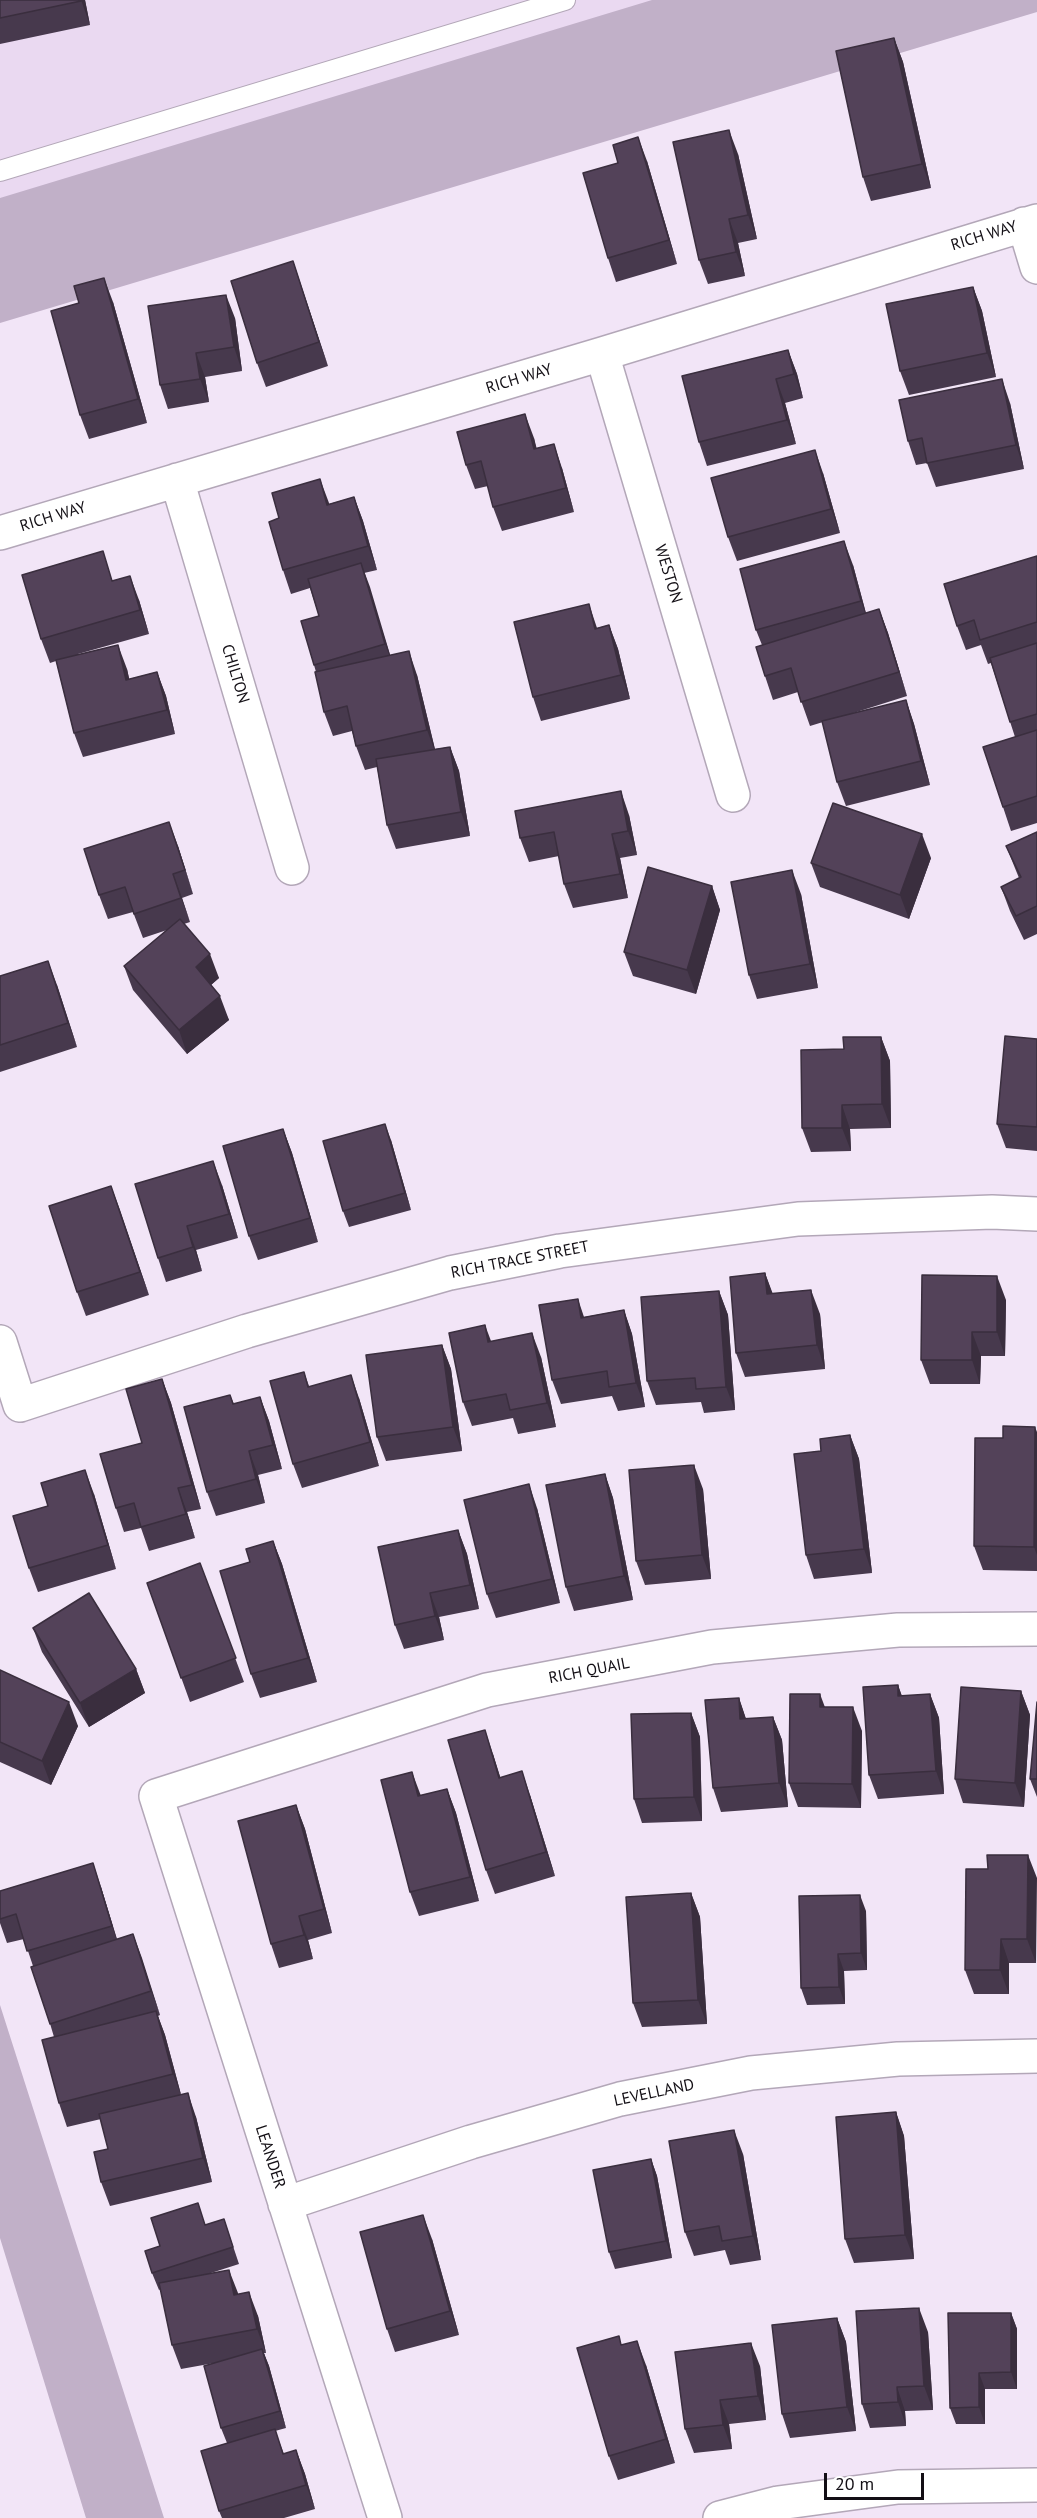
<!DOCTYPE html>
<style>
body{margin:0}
#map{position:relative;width:1037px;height:2518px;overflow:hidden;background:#f2e5f7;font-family:"PT Sans",sans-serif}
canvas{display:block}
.scale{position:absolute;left:824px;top:2473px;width:100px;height:27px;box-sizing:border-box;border:3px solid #130f15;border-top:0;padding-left:8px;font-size:18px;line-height:21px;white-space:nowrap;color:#130f15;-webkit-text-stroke:4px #fff;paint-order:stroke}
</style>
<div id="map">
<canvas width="1037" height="2518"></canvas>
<div class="scale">20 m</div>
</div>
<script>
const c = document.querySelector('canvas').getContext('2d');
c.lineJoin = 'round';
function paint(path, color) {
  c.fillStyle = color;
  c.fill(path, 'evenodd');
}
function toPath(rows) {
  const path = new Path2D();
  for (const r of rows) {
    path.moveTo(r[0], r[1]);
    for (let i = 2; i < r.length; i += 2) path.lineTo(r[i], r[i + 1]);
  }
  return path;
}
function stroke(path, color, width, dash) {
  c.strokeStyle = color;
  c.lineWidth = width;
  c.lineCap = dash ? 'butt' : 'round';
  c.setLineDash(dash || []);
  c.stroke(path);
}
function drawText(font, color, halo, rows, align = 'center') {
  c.font = font + ' "PT Sans",sans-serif';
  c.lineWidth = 6;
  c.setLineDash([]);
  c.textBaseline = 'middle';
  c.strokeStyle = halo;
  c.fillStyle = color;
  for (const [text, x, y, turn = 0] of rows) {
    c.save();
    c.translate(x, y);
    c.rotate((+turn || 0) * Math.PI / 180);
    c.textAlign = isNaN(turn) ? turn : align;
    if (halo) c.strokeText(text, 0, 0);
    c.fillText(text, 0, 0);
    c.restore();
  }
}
const built = toPath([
 [0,0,1004,0,0,301]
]);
const green = toPath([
 [652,0,1037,0,1037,12,0,323,0,198],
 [0,2005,164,2518,86,2518,0,2238]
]);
const lane = toPath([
 [0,171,565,0]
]);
const street = toPath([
 [1024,224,1037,267],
 [602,354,733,795],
 [177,480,292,868],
 [0,533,602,354,1037,221],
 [0,1342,20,1405,247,1331,450,1273,560,1251,798,1219,992,1212,1037,1214],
 [285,2204,471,2142,620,2099,751,2073,898,2059,1037,2056],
 [385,2518,156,1796,487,1690,712,1647,898,1630,1037,1629],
 [720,2518,778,2503,898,2487,1037,2485]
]);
const wall = toPath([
 [0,0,85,0,90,25,0,44],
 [894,38,903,62,931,188,871,201,863,177],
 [738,154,757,239,738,243,745,276,708,284,699,260],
 [647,161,677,264,616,282,608,258,618,163],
 [293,261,328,366,266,387,257,363],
 [973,287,982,311,996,377,909,395,900,371],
 [113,302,147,423,89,439,80,415],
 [235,318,242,371,205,377,209,402,168,409,160,385],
 [788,350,797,374,803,398,785,403,796,444,707,466,699,442],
 [1010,403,1024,469,936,487,927,463,916,465,908,441],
 [534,438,536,448,562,468,574,512,502,531,493,507,488,486,475,489,466,465],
 [823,473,840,533,737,561,728,537],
 [354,497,363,521,377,570,364,573,390,655,417,675,435,749,450,747,459,771,470,836,396,849,387,825,377,767,365,770,356,746,352,731,333,736,324,712,316,672,314,665,319,616,310,588,291,594,283,570,329,504],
 [1037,556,1037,823,1011,831,1003,807,1015,737,991,663,988,664,981,645,966,650,957,626],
 [853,565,866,613,879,609,888,633,907,696,844,716,906,700,914,724,930,785,846,806,837,782,823,722,810,726,798,692,773,700,765,676,762,645,756,630],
 [113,580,139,600,149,634,78,654,127,669,129,679,157,672,166,696,175,734,83,757,74,733,56,661,50,663,41,639],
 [609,625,618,649,630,699,541,721,533,697,597,628],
 [629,815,637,855,620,858,628,898,573,908,564,884,559,856,529,862,520,838],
 [1037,832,1037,934,1024,940,1010,911,1001,887,1019,878,1006,846],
 [178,846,193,894,182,898,190,922,184,924,219,978,211,985,229,1020,187,1054,133,990,124,966,167,930,143,938,133,912,108,919,99,895],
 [931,858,909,919,820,887,811,863],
 [712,886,720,910,696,994,633,976,624,952],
 [801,894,818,988,757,999,749,975],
 [0,976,57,985,77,1047,0,1072],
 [881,1037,890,1061,891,1128,850,1129,851,1151,811,1152,802,1128],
 [1037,1039,1037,1151,1006,1148,997,1124],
 [283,1129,292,1153,318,1242,258,1260,249,1236],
 [391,1140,411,1210,349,1227,343,1211],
 [222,1185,238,1238,196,1250,202,1271,166,1282,158,1258],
 [111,1186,149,1295,86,1316,77,1292],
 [765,1273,772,1293,820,1314,825,1369,745,1377,736,1353],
 [719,1291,728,1315,735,1410,704,1413,701,1402,656,1405,647,1381],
 [1006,1300,1005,1356,981,1356,980,1384,930,1384,921,1360],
 [624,1310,632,1334,645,1407,618,1411,612,1396,561,1404,552,1380,584,1317],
 [491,1342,541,1357,556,1427,518,1434,513,1418,472,1426,463,1402],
 [442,1345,451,1369,462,1451,386,1461,377,1437],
 [304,1372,309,1386,359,1398,379,1466,302,1488,293,1464],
 [162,1379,171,1403,201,1509,187,1512,195,1538,149,1551,141,1528,124,1532,116,1508,142,1443],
 [230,1395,234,1404,260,1397,269,1421,282,1469,258,1475,265,1503,216,1516,207,1492],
 [1037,1432,1037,1571,983,1570,974,1546,1003,1438],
 [850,1435,859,1459,872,1573,814,1579,806,1555,821,1451],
 [605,1474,613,1498,633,1600,574,1611,566,1587],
 [703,1489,711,1579,645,1585,636,1561],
 [94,1494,116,1569,38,1592,29,1568,48,1506],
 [537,1508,560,1603,496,1618,487,1594],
 [458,1530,467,1554,479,1609,439,1617,444,1640,404,1649,395,1625],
 [273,1541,282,1564,317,1682,260,1698,251,1674,250,1562],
 [200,1563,244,1682,190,1702,147,1583],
 [33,1628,136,1669,145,1693,89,1727,42,1652],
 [0,1670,78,1726,51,1785,0,1762],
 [898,1685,902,1696,930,1694,939,1718,944,1794,878,1799,869,1775],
 [1021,1691,1030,1715,1024,1807,963,1803,955,1779],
 [739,1698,746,1719,773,1717,782,1740,788,1807,721,1812,713,1788],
 [1037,1702,1037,1797,1030,1779],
 [825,1707,862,1731,861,1808,798,1807,789,1783],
 [691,1713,700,1737,702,1821,642,1823,634,1799],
 [493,1754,500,1777,530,1795,555,1876,495,1894,486,1870],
 [447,1789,456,1813,479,1901,419,1916,410,1892,421,1796],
 [296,1805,305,1829,332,1933,308,1940,313,1959,279,1968,271,1944],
 [1028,1855,1036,1963,1009,1963,1009,1994,974,1994,965,1970,988,1869],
 [101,1887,117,1939,133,1934,160,2015,158,2016,165,2035,181,2095,196,2117,212,2182,110,2206,101,2182,108,2149,101,2119,67,2127,59,2103,54,2037,33,1966,24,1939,7,1943,0,1923,0,1891],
 [691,1893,700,1917,707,2024,642,2027,633,2003],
 [866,1911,867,1970,844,1971,845,2004,807,2005,801,1988],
 [896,2112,904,2136,914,2259,854,2263,845,2239],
 [743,2154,761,2260,730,2265,725,2250,694,2256,685,2232],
 [651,2159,657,2176,672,2258,615,2269,609,2252],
 [224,2219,239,2264,211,2273,238,2294,258,2316,266,2353,264,2353,269,2366,286,2428,275,2431,284,2454,296,2450,305,2474,315,2509,284,2518,222,2518,219,2511,227,2443,221,2428,220,2362,181,2369,172,2345,161,2289,159,2290,152,2273,160,2246,206,2225],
 [432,2239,459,2335,395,2352,387,2329],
 [1011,2313,1017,2329,1017,2389,985,2389,985,2424,956,2424,950,2408],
 [837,2318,846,2342,856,2431,790,2438,782,2414],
 [928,2332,933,2410,905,2411,906,2426,870,2428,862,2404],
 [646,2365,675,2463,618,2480,609,2456],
 [760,2366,766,2420,729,2424,732,2449,694,2453,685,2429]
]);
const shadedWall = toPath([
 [81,0,85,0,90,25],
 [894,38,903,62,931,188,922,164],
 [729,130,738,154,757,239,748,215],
 [638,137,647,161,677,264,669,240],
 [729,219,738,243,745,276,736,252],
 [293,261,328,366,319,342],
 [104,278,113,302,147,423,138,399],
 [973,287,982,311,996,377,987,353],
 [226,295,235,318,242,371,234,347],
 [788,350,797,374,803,398,794,374],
 [196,353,205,377,209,402,200,379],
 [776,379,785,403,796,444,787,420],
 [1002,379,1010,403,1024,469,1016,445],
 [525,414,534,438,543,473,534,449],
 [554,444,562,468,574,512,566,488],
 [815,450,823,473,840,533,831,509],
 [320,479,329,503,336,529,327,505],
 [354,497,363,521,377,570,368,546],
 [844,541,853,565,869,625,861,601],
 [361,563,370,587,394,668,385,644],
 [130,576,139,600,149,634,140,610],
 [589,604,597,628,595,629],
 [879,609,888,633,907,696,899,672],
 [609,625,618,649,630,699,621,675],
 [118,645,127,669,135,704,126,680],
 [409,651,417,675,436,754,427,730],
 [157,672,166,696,175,734,167,710],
 [906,700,914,724,930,785,921,761],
 [450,747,459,771,470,836,461,812],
 [621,791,629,815,637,855,628,831],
 [169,822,178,846,193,894],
 [612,834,620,858,628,898,620,874],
 [922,834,931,858,909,919,900,895],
 [792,870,801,894,818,988,810,964],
 [173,874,182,898,190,922,181,898],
 [712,886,720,910,696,994,687,970],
 [210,954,219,978,204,991,196,967],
 [48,961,57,985,77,1047,68,1023],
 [220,996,229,1020,187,1054,179,1030],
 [881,1037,890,1061,891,1128,882,1104],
 [842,1105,850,1129,851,1151,842,1128],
 [385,1124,391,1140,411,1210,405,1193],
 [283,1129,292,1153,318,1242,310,1218],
 [213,1161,222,1185,238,1238,229,1214],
 [111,1186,120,1210,149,1295,140,1272],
 [187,1226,196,1250,202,1271,193,1247],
 [765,1273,774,1297,767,1294],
 [997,1276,1006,1300,1005,1356,997,1332],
 [811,1290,820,1314,825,1369,817,1345],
 [719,1291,728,1315,735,1410,726,1387],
 [578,1299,586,1323,581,1318],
 [624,1310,632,1334,645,1407,636,1383],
 [485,1325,494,1349,488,1342],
 [972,1332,981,1356,980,1384,972,1360],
 [532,1333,541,1357,556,1427,547,1403],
 [442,1345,451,1369,462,1451,453,1427],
 [351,1375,359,1398,379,1466,370,1442],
 [162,1379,171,1403,201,1509,192,1485],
 [260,1397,269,1421,282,1469,273,1445],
 [1035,1427,1037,1432,1037,1555,1034,1547],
 [850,1435,859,1459,872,1573,864,1549],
 [249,1451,258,1475,265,1503,256,1479],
 [694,1465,703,1489,711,1579,702,1555],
 [85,1470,94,1494,116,1569,108,1545],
 [605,1474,613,1498,633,1600,624,1576],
 [529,1484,537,1508,560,1603,552,1579],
 [178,1488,187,1512,195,1538,186,1514],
 [458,1530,467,1554,479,1609,470,1585],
 [273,1541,282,1564,317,1682,308,1658],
 [430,1593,439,1617,444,1640,435,1616],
 [136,1669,145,1693,89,1727,80,1703],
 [898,1685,906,1709,898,1696],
 [1021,1691,1030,1715,1024,1807,1015,1783],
 [820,1694,829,1718,820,1707],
 [930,1694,939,1718,944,1794,936,1771],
 [739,1698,747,1722,740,1719],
 [69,1702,78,1726,51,1785,42,1761],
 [853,1707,862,1731,861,1808,852,1784],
 [691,1713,700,1737,702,1821,694,1797],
 [773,1717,782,1740,788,1807,779,1783],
 [485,1730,493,1754,508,1802,499,1778],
 [522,1771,530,1795,555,1876,546,1852],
 [412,1772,421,1796,418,1796],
 [447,1789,456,1813,479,1901,470,1877],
 [296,1805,305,1829,332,1933,324,1909],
 [1028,1855,1037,1878,1036,1963,1027,1939],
 [93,1863,101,1887,120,1950,112,1926],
 [691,1893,700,1917,707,2024,698,2000],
 [860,1895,866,1911,867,1970,861,1953],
 [299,1916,308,1940,313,1959,304,1935],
 [133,1934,142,1958,160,2015,151,1991],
 [1001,1939,1009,1963,1009,1994,1000,1970],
 [838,1954,844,1971,845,2004,839,1987],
 [156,2011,165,2035,182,2098,173,2074],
 [188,2093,196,2117,212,2182,203,2158],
 [896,2112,904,2136,914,2259,905,2235],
 [734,2130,743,2154,761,2260,753,2236],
 [651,2159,657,2176,672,2258,666,2241],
 [423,2215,432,2239,459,2335,450,2311],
 [229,2270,238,2293,243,2319,234,2295],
 [249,2292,258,2316,266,2353,257,2329],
 [919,2308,928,2332,933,2410,924,2386],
 [1011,2313,1017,2329,1017,2389,1011,2372],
 [837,2318,846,2342,856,2431,847,2407],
 [637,2341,646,2365,675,2463,666,2439],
 [751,2343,760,2366,766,2420,758,2396],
 [262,2349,269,2366,286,2428,280,2411],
 [979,2373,985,2389,985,2424,979,2407],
 [897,2387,905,2411,906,2426,898,2402],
 [720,2400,729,2424,732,2449,723,2425],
 [296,2450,305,2474,315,2509,306,2485]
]);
const building = toPath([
 [0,0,81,0,81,1,0,18,0,0],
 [894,38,922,164,863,177,836,51,894,38],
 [729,130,748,215,729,219,736,252,699,260,673,142,729,130],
 [638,137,669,240,608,258,583,173,618,163,613,145,638,137],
 [293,261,319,342,257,363,231,281,293,261],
 [104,278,138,399,80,415,51,311,79,303,74,286,104,278],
 [973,287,987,353,900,371,886,304,973,287],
 [226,295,234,347,196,353,200,379,160,385,148,306,226,295],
 [788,350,794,374,776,379,787,420,699,442,682,376,788,350],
 [1002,379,1016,445,927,463,922,438,908,441,899,400,1002,379],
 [525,414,534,449,554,444,566,488,493,507,481,461,466,465,457,432,525,414],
 [815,450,831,509,728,537,711,478,815,450],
 [320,479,327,505,354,497,368,546,283,570,269,522,279,518,272,493,320,479],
 [844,541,861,601,756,630,740,569,844,541],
 [103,551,112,581,130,576,140,610,41,639,22,575,103,551],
 [1037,556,1037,622,980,640,974,620,957,626,944,584,1037,556],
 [361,563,385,644,314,665,301,621,319,616,308,579,361,563],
 [589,604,595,629,609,625,621,675,533,697,514,622,589,604],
 [879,609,899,672,801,702,791,668,765,676,756,647,879,609],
 [1037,643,1037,714,1010,722,990,658,1037,643],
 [118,645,126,680,157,672,167,710,74,733,56,660,118,645],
 [409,651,427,730,356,746,347,706,324,712,315,672,409,651],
 [906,700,921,761,837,782,822,721,906,700],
 [1037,730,1037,796,1003,807,983,747,1037,730],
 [450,747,461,812,387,825,376,759,450,747],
 [621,791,628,831,612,834,620,874,564,884,554,832,520,838,515,811,621,791],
 [833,803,922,834,900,895,811,863,833,803],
 [169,822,185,870,173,874,181,898,134,914,125,887,99,895,84,849,169,822],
 [1037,832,1037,906,1016,916,1001,887,1021,877,1006,846,1037,832],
 [648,867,712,886,687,970,624,952,648,867],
 [792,870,810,964,749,975,731,882,792,870],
 [180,919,210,954,196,967,220,996,179,1030,124,966,180,919],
 [48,961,68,1023,0,1045,0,976,48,961],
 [1005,1036,1037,1039,1037,1127,997,1124,1005,1036],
 [843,1037,881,1037,882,1104,842,1105,842,1128,802,1128,801,1050,844,1049,843,1037],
 [385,1124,405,1193,343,1211,323,1141,385,1124],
 [283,1129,310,1218,249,1236,223,1146,283,1129],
 [213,1161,229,1214,187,1226,193,1247,158,1258,135,1184,213,1161],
 [111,1186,140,1272,77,1292,49,1206,111,1186],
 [765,1273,767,1294,811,1290,817,1345,736,1353,730,1277,765,1273],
 [922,1275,997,1276,997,1332,972,1332,972,1360,921,1360,922,1275],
 [719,1291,726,1387,696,1389,695,1378,647,1381,641,1297,719,1291],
 [578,1299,581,1318,624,1310,636,1383,609,1387,607,1371,552,1380,539,1305,578,1299],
 [485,1325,488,1342,532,1333,547,1403,510,1410,506,1394,463,1402,449,1333,485,1325],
 [442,1345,453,1427,377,1437,366,1355,442,1345],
 [304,1372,308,1387,351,1375,370,1442,293,1464,270,1381,304,1372],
 [162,1379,192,1485,178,1488,186,1514,141,1527,134,1503,116,1508,100,1454,142,1443,126,1389,162,1379],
 [230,1395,233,1404,260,1397,273,1445,249,1451,256,1479,207,1492,184,1407,230,1395],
 [1003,1426,1035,1427,1034,1547,974,1546,975,1438,1003,1438,1003,1426],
 [850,1435,864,1549,806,1555,794,1454,821,1451,820,1439,850,1435],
 [694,1465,702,1555,636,1561,629,1470,694,1465],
 [85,1470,108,1545,29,1568,13,1516,48,1506,41,1483,85,1470],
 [605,1474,624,1576,566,1587,546,1485,605,1474],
 [529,1484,552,1579,487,1594,464,1500,529,1484],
 [458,1530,470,1585,430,1593,435,1616,395,1625,378,1547,458,1530],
 [273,1541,308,1658,251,1674,220,1571,250,1562,246,1549,273,1541],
 [200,1563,236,1658,181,1678,147,1583,200,1563],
 [89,1593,136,1669,80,1703,33,1628,89,1593],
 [0,1670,69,1702,42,1761,0,1742,0,1670],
 [898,1685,898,1696,930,1694,936,1771,869,1775,863,1687,898,1685],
 [961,1687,1021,1691,1015,1783,955,1779,961,1687],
 [790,1694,820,1694,820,1707,853,1707,852,1784,789,1783,790,1694],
 [739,1698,740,1719,773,1717,779,1783,713,1788,705,1700,739,1698],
 [1037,1702,1037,1779,1030,1779,1037,1702],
 [691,1713,694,1797,634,1799,631,1714,691,1713],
 [485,1730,499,1778,522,1771,546,1852,486,1870,448,1740,485,1730],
 [412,1772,418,1796,447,1789,470,1877,410,1892,381,1780,412,1772],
 [296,1805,324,1909,299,1916,304,1935,271,1944,238,1821,296,1805],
 [987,1855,1028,1855,1027,1939,1001,1939,1000,1970,965,1970,966,1869,988,1869,987,1855],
 [93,1863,112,1926,27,1951,16,1914,0,1919,0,1891,93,1863],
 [691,1893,698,2000,633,2003,626,1897,691,1893],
 [860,1895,861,1953,838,1954,839,1987,801,1988,799,1896,860,1895],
 [133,1934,151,1991,50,2024,31,1967,133,1934],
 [156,2011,173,2074,59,2103,42,2040,156,2011],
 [188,2093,203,2158,101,2182,94,2152,108,2149,99,2114,188,2093],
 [896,2112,905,2235,845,2239,836,2117,896,2112],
 [734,2130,753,2236,722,2241,719,2226,685,2232,669,2141,734,2130],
 [651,2159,666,2241,609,2252,593,2170,651,2159],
 [198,2203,205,2225,224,2219,233,2247,152,2273,145,2251,160,2246,151,2218,198,2203],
 [423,2215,450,2311,387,2329,360,2232,423,2215],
 [229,2270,234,2295,249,2292,257,2329,172,2345,159,2283,229,2270],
 [919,2308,924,2386,897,2387,898,2402,862,2404,856,2311,919,2308],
 [948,2313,1011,2313,1011,2372,979,2373,979,2407,950,2408,948,2313],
 [837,2318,847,2407,782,2414,772,2325,837,2318],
 [619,2336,621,2345,637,2341,666,2439,609,2456,577,2348,619,2336],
 [751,2343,758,2396,720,2400,723,2425,685,2429,675,2352,751,2343],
 [262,2349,280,2411,221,2428,204,2366,262,2349],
 [275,2429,283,2454,296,2450,306,2485,219,2511,201,2451,275,2429]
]);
const streetNames = [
 ["RICH WAY",984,236,-17],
 ["RICH WAY",519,379,-17],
 ["RICH WAY",53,517,-17],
 ["WESTON",668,574,73],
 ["CHILTON",235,674,73],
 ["RICH TRACE STREET",520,1260,-11],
 ["RICH QUAIL",589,1671,-11],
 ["LEVELLAND",654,2093,-12],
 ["LEANDER",270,2157,72]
];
paint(built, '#ead9f1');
paint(green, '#c1b0c8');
stroke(lane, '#b3a7b8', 22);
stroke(street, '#b3a7b8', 36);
stroke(lane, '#fff', 20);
stroke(street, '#fff', 33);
paint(wall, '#47394d');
paint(shadedWall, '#3a2e3e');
paint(building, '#534259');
stroke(building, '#3a2e3e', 1.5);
drawText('16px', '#130f15', '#fff', streetNames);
</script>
